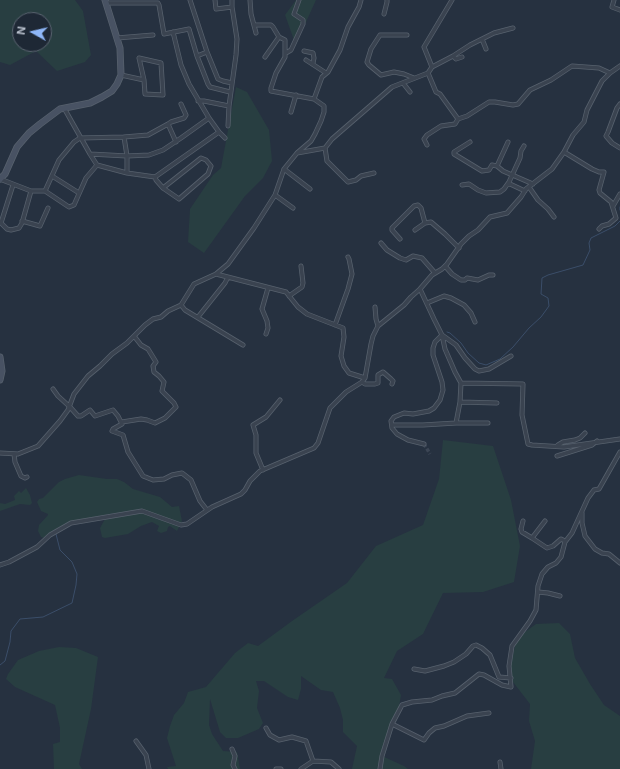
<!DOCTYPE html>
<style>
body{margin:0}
#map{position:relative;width:620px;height:769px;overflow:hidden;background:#263140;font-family:Inter,sans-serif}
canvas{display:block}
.north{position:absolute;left:12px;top:12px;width:40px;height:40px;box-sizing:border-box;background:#1e2835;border:1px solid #5b6471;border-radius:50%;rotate:278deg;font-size:11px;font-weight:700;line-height:16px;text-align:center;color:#b6beca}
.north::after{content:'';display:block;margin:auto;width:14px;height:18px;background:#8eb6f7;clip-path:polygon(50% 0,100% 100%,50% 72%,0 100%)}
</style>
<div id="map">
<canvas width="620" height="769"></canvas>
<div class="north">N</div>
</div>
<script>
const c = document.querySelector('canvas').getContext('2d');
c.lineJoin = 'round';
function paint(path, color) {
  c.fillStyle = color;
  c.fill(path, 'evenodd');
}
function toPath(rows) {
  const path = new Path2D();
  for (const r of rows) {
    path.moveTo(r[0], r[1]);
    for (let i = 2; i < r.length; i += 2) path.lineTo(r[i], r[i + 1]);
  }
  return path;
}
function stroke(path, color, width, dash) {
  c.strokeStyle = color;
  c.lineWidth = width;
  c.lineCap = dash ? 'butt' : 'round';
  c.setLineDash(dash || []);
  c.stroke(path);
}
const green = toPath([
 [0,0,75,0,83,11,91,55,85,62,57,71,36,51,10,65,0,62],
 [20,20,44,20,44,44,20,44],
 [296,0,316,0,306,22,294,40,285,15],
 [236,87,247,92,269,130,272,161,263,178,245,196,204,253,188,242,190,209,213,175,221,168],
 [443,440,493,446,511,500,520,546,514,582,483,592,443,593,423,634,397,651,384,678,392,679,401,695,399,707,382,756,404,766,408,769,352,769,357,746,343,732,343,720,340,708,333,692,321,690,301,676,301,689,298,700,288,697,264,681,256,681,259,691,257,708,263,723,259,729,238,738,226,738,220,732,210,699,209,725,212,734,223,751,237,752,240,769,168,769,167,767,176,766,167,738,170,726,174,715,184,703,188,692,206,687,235,653,248,643,258,646,292,621,347,583,376,546,423,525,439,479],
 [79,475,107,479,117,479,124,482,133,489,160,497,172,507,179,506,182,521,177,531,170,526,168,527,167,531,161,533,157,531,159,526,152,522,141,526,128,534,105,538,102,537,100,528,105,519,115,517,115,513,73,521,55,530,44,538,41,537,38,531,39,525,48,515,48,514,41,511,37,502,39,499,43,498,59,482,65,479],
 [26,488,30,495,32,503,30,505,20,504,0,511,0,503,5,504,15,500,14,496,19,491,21,493],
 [559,623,570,634,575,658,590,684,604,705,620,716,620,769,531,769,535,741,529,721,530,704,513,682,510,668,516,642,525,632,536,624],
 [59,647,76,648,98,657,91,709,79,764,82,769,54,769,53,744,60,742,60,728,55,705,15,687,6,679,8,674,18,660,39,651]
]);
const stream = toPath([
 [620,207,620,210],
 [447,332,450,333,461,343,468,353,479,363,486,365,500,359,513,347,529,328,541,317,549,306,548,298,541,294,542,278,548,275,583,265,590,250,589,243,591,238,615,226,620,221],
 [0,665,5,661,10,642,11,631,20,619,43,617,72,603,76,585,77,574,72,562,60,550,56,534]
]);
const streetTunnel = toPath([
 [424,444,430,454]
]);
const street = toPath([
 [190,0,207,52,197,56,208,84,210,87,230,92],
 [215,0,216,9,232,7,232,0],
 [250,0,251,14,256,33],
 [361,0,359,7,348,27,340,50,328,72,322,77,314,99,324,106,324,112,321,121,315,134,311,141,297,153,325,148,332,139,392,87,428,73,432,67,424,47,452,0],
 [614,0,612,7,620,10],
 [106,3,158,3,159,5,164,34,189,29,197,56],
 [384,14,387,2,387,0],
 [254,25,271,25,273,27,279,37,285,40,285,57,276,73,271,88,271,91,314,99],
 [173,32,181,65,189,84,209,118,181,138,163,150,149,155,127,156,127,173,155,177,219,132,225,138],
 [407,35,380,35,371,49,367,62,369,65,381,75,394,72,404,74,414,78],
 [117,38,153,35],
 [482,39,486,49],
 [304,51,313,53,314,58,313,63],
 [207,52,218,79,223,81,232,83],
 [286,53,291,50,303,24,303,20,294,14,299,0],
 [453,56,470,45,494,33,513,28],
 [265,57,279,37],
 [306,60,326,73],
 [432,67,453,56,456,59,462,57],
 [428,73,436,92,440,94,458,119,467,116,489,102,495,102,513,105,518,104,530,90,551,80,572,66,599,68,610,73],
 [121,75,144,80,145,94,163,95,161,63,139,58,144,80],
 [403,83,410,92],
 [198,101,204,101,229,106],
 [620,104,617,108,608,132,606,136,612,143,620,148],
 [64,108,90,154],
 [291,112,296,95],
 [209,118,219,132],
 [168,124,171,122,184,118,186,115,181,104],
 [228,126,229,106,236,55,237,39,232,7],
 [470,142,454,152,454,154,482,171,489,170,492,165,497,166,503,171,533,184],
 [427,145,424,139,427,135,441,126,455,124,458,119],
 [325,148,327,161,348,182,356,180,361,176,374,173],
 [564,152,592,169,599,172,604,172,599,190,600,193,611,202,616,218,609,224,602,226,599,229],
 [497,166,508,142],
 [284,169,310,189],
 [127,173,97,165,90,154,127,156,124,137,148,135,168,124,176,142],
 [52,176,79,193],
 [155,177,156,180,163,188,201,158,206,160,211,166,208,174,179,199,163,188],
 [0,179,31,191,45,191,59,160,74,142,80,138,124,137],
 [13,185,1,223,7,229,11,230,19,228,22,223,31,191],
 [462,185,469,184,478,190,486,193,500,192,504,189,509,182,520,158,521,151,524,146],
 [507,185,510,184,525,191],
 [529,187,538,200,548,209,554,217],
 [45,191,69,207,74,205,86,178,97,165],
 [275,195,293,208],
 [613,206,620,194],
 [22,221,40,226,48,208],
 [415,230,425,223,431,222,445,234,459,248],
 [400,239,392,230,392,228,414,206,418,205,421,208,425,223],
 [381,243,387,250,400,258,406,260,413,256,422,258,435,273],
 [445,266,452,274,461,280,465,280,467,278,478,280,489,275,493,275],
 [216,274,286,292,298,307,307,314,343,328,344,337,341,356,344,366,349,373,365,378],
 [420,289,434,319,442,335,445,349,455,372,461,383,523,384,522,415,528,444,532,445,564,447,620,439],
 [289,296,302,287,303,283,301,266],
 [427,303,444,296,451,298,464,305,471,313,475,322],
 [181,305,185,310,243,345],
 [375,307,376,319,378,326],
 [198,317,225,283,228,277],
 [335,325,348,289,352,274,349,259,348,257],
 [266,334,268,328,267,321,262,309,268,288],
 [362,382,365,384,375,384,378,383,378,375,383,372,391,379,393,381,392,384],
 [53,389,58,396,70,407,78,416,81,416,90,410,95,416,113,410,118,416,122,424,113,429,112,431,123,435,128,452,143,476,153,480,164,479,172,475,182,473,191,480,200,501,207,510],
 [460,402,497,403],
 [122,422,141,419,147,420,155,423,165,418,176,407,174,403,162,391,164,382,159,376,154,372,153,366,156,362,148,349,141,345,134,336],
 [456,423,488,423],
 [392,425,423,425,456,423,460,402,461,383],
 [424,444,408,440,397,434,392,428,391,421,394,417,404,413,413,414,429,411,434,408,440,400,443,390,442,382,433,355,433,348,435,342,442,335,456,345,465,358,475,369,479,371,489,369,511,356],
 [558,445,563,442,575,440,580,438,585,433],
 [0,453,18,454,38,446,60,421,68,410,74,394,88,376,100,366,112,354,127,343,145,325,153,319,161,317,168,311,181,305,194,284,216,274,228,264,254,228,275,195,284,169,297,153],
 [14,454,15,462,21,476,25,478,27,477],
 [557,456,592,445,597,441],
 [263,470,256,453,256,435,253,425,266,417,280,400],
 [582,513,582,523,585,536,595,549,602,553,609,554,620,563],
 [523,521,521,529,522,532,532,538],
 [545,521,532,538,547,548,553,546,561,539,563,540],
 [0,565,9,562,37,547,50,535,71,523,142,511,181,525,187,524,212,507,241,494,245,490,250,481,260,471,314,448,318,443,330,408,346,392,362,382,365,378,371,344,373,336,378,326,404,305,411,297,420,289,432,275,442,269,447,264,461,244,469,236,478,230,490,217,507,213,521,197,526,189,552,169,564,152,573,135,584,122,587,110,602,81,610,73,620,66],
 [538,592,548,593,560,596],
 [414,669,425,671,444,666,454,662,466,654,473,646,476,645,482,648,490,655,499,677,511,678],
 [392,724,424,740,429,733,435,728,444,726,467,716,489,713],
 [266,728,270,735,279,740,292,737,306,741,313,761],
 [136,741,146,755,149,769],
 [232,749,235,756,233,765,235,769],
 [500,762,501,769],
 [276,769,281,769],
 [301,769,313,761,331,762,339,769],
 [380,769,382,756,392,724,402,705,412,702,432,700,442,696,455,693,479,674,484,675,502,685,511,687,509,666,512,646,530,621,536,610,538,586,542,574,548,567,556,563,561,557,565,542,572,533,588,498,594,490,599,489,620,452]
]);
const secondary = toPath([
 [0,179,5,174,17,147,29,133,40,124,60,109,90,103,102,97,112,91,117,84,121,75,120,48,105,0],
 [0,357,2,371,0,380]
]);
paint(green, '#283e41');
stroke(stream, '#3b4e69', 1);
stroke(streetTunnel, '#3c4655', 3.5, [3.5, 2]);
stroke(street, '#57616d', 5);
stroke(secondary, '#57616d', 7);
stroke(street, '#3a4350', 3.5);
stroke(secondary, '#485263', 5.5);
</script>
